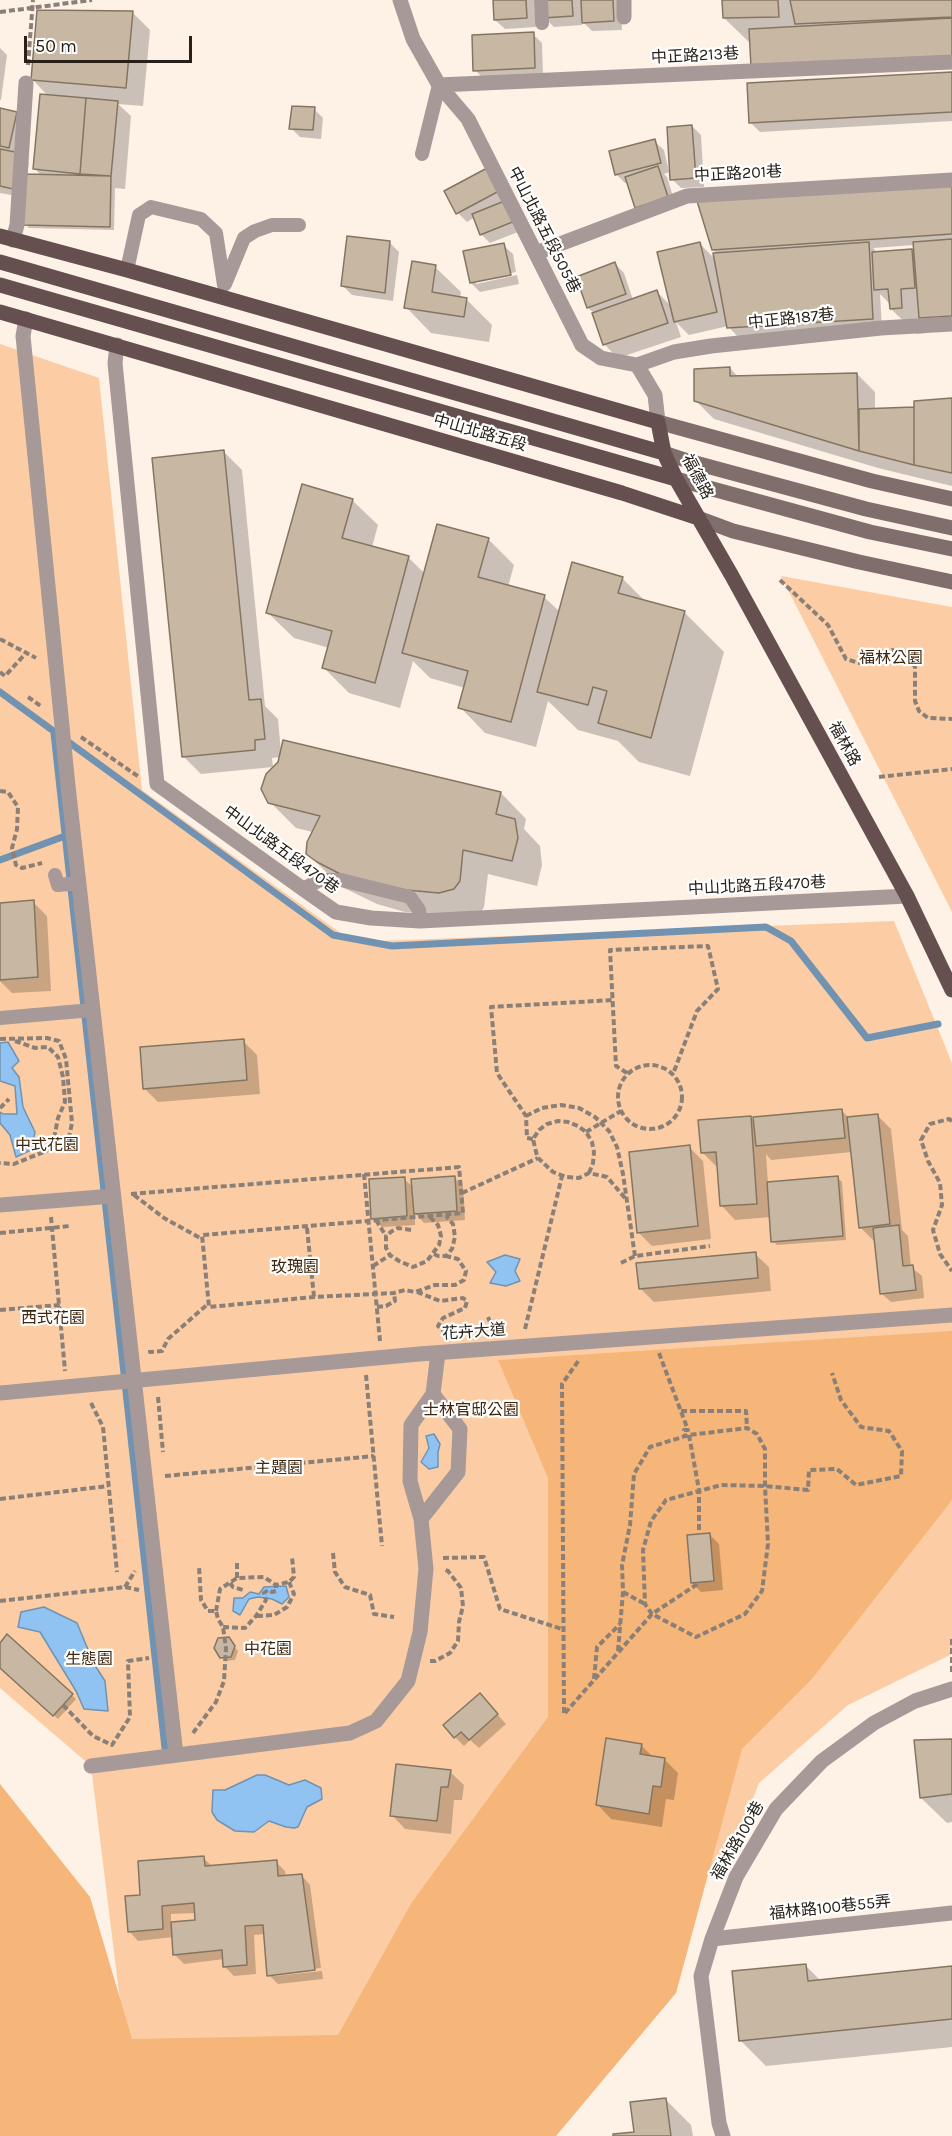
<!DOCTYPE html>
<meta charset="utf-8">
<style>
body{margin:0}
#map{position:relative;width:952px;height:2136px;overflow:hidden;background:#fef1e6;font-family:Karla,sans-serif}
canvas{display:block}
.scale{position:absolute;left:24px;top:36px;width:168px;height:27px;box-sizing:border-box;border:3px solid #282019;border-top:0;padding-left:8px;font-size:18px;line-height:21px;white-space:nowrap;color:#282019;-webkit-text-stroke:4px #fff;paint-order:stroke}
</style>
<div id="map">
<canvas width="952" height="2136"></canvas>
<div class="scale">50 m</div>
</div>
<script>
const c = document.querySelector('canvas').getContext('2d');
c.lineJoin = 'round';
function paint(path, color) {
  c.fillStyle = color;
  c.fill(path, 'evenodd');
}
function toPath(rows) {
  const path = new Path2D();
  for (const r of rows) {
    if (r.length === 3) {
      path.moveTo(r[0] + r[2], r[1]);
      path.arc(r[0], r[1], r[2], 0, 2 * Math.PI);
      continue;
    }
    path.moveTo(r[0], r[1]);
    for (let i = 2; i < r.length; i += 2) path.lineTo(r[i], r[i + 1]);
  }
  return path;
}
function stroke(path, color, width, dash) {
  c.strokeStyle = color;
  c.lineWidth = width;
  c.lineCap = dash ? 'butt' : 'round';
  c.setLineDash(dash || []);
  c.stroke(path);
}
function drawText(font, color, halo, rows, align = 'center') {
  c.font = font + ' Karla,"Noto Sans TC",sans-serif';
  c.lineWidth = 4.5;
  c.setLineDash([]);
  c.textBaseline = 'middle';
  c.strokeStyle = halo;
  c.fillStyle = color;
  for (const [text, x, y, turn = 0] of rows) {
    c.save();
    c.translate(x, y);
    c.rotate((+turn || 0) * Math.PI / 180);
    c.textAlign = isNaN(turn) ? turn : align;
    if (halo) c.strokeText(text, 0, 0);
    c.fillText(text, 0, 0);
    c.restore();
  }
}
const green = toPath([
 [0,344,99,378,142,790,353,942,894,921,952,1063,952,1654,848,1705,759,1783,723,1877,656,1870,512,2136,128,2066,91,1766,0,1688],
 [781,576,952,607,952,912]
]);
const forest = toPath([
 [952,1331,952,1500,811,1680,742,1749,676,1993,556,2136,0,2136,0,1784,90,1897,132,2039,338,2035,412,1902,548,1717,548,1478,498,1360]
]);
const water = toPath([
 [8,1042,19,1061,12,1068,19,1077,23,1107,35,1132,31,1150,16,1157,10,1135,0,1123,0,1112,3,1114,17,1114,15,1086,0,1081,0,1043,8,1042],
 [505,1255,520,1259,515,1271,520,1281,506,1286,490,1283,496,1272,487,1262,505,1255],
 [434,1434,440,1444,438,1452,438,1467,429,1469,421,1462,429,1448,426,1436,434,1434],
 [286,1586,289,1597,282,1604,272,1599,258,1597,249,1599,240,1615,233,1611,234,1598,243,1598,250,1592,259,1594,264,1587,286,1586],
 [44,1607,77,1623,94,1664,105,1681,108,1711,84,1709,76,1691,40,1632,18,1627,21,1612,44,1607],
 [257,1775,265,1775,289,1785,305,1780,321,1788,322,1799,307,1807,298,1827,294,1828,286,1827,269,1821,254,1832,235,1831,217,1820,212,1812,213,1790,225,1790,257,1775]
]);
const shadow = toPath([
 [494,0,534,0,536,27,505,29,495,20],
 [543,0,621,0,622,30,592,31,581,20,582,25,554,27,545,18],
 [724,0,789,0,793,4,792,0,952,0,952,65,750,43,724,18],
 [132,12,150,30,143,106,118,104,131,116,125,189,115,188,114,230,29,228,25,224,22,197,0,193,0,110,16,113,25,122,20,154,29,163,26,176,42,176,35,169,49,97,33,80],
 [533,34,542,43,543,76,484,79,475,70],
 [0,48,7,55,1,100,0,100],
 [952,73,952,121,760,132,751,123],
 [314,109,323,118,321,139,300,137,291,128],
 [692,126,701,135,704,187,681,188,672,179],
 [654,141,664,150,669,172,664,174,667,177,676,206,629,182,625,183,616,174],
 [488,169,523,230,490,243,481,234,475,217,467,222,458,213],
 [952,187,952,325,926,323,927,333,917,334,891,309,891,305,880,294,882,328,738,337,728,326,689,335,676,322,681,337,618,358,605,345,594,313,588,308,577,277,615,264,624,273,633,300,657,292,672,307,699,243,716,260,718,254,713,250],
 [915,245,916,255,911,250,878,253,873,248],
 [390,243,399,252,393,301,352,295,343,286],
 [503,245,513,254,516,272,476,281,476,284,517,275,519,284,480,292,471,283,465,253],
 [435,267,461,292,460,299,467,300,492,325,489,342,431,333,406,307],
 [730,368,739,378,857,374,875,392,875,410,915,408,952,399,952,486,878,468,714,419,696,401],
 [224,452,242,470,265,706,278,719,281,752,501,793,526,819,524,829,540,846,542,865,537,886,488,874,484,907,480,914,466,918,405,912,377,904,344,888,334,880,308,854,313,832,296,828,270,802,281,757,272,758,273,767,201,774,183,756],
 [352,500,378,525,372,547,409,558,425,574,488,539,514,565,508,587,544,597,560,612,622,578,646,602,684,612,724,652,690,776,639,762,618,741,578,730,548,701,536,747,485,733,460,707,465,688,430,678,413,661,400,708,349,693,324,668,329,648,294,638,268,613],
 [33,902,47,916,51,991,12,993,0,981,0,904],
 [243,1041,257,1055,260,1094,158,1102,144,1088],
 [842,1111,850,1119,878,1116,891,1129,902,1230,908,1236,911,1267,922,1276,924,1298,891,1302,881,1293,876,1240,874,1241,860,1227,852,1152,771,1160,766,1154,768,1183,838,1178,842,1182,846,1240,777,1245,773,1241,771,1217,735,1220,722,1206,718,1166,716,1166,702,1152,750,1117,755,1122],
 [689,1147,703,1161,711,1239,652,1246,638,1232],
 [454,1177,463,1186,465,1220,424,1223,415,1213,415,1225,382,1227,373,1218,404,1179,414,1188],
 [755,1254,769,1267,771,1291,654,1302,640,1288],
 [710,1535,719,1544,723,1590,701,1592,692,1583],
 [8,1637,76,1699,58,1719,0,1666,0,1645],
 [232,1643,238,1651,235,1660,226,1661,221,1657],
 [488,1704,506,1724,479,1748,470,1740,464,1746,455,1737],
 [952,1741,952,1822,947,1823,921,1798],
 [641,1745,654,1758,664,1759,678,1773,674,1800,666,1799,662,1827,611,1819,598,1805],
 [450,1772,464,1785,462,1800,454,1800,451,1834,405,1829,392,1815],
 [203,1858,213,1867,276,1862,285,1871,286,1877,301,1875,310,1885,321,1968,275,1973,275,1976,322,1971,323,1979,278,1984,269,1975,265,1934,254,1935,256,1974,234,1976,224,1966,224,1959,184,1964,175,1955,173,1937,138,1941,129,1931,142,1896],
 [196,1913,197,1921,171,1923,171,1914],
 [805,1965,821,1981,952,1968,952,2047,766,2066,740,2040],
 [666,2100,691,2125,693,2136,615,2136,636,2133]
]);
const stream = toPath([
 [0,692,333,935,392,946,766,927,791,941,867,1038,938,1024],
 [54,733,165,1748],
 [0,860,65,836]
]);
const building = toPath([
 [493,0,526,0,527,18,494,20,493,0],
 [542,0,572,0,573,16,543,18,542,0],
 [581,0,613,0,614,21,582,23,581,0],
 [722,0,778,0,779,17,723,18,722,0],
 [790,0,952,0,952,17,795,24,790,0],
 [37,10,133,11,126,88,31,80,37,10],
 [952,18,952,56,751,67,749,29,952,18],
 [534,32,535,68,473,71,472,35,534,32],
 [952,72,952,112,749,123,747,83,952,72],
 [40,94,86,98,80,174,33,169,40,94],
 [86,98,118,101,111,176,80,174,86,98],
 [292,106,315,107,313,130,289,129,292,106],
 [0,108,17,112,9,148,0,146,0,108],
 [692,125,696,178,670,180,667,127,692,125],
 [655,139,661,163,615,175,609,151,655,139],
 [0,149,20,153,13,189,0,186,0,149],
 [658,166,668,197,635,208,625,177,658,166],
 [489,167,501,190,456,214,444,191,489,167],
 [25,174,111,176,110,227,23,225,25,174],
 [952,185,952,234,712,250,697,201,952,185],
 [507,200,515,221,480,235,472,214,507,200],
 [347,236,390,241,385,293,341,286,347,236],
 [952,239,952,316,919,318,913,242,952,239],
 [700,242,717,312,674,322,657,252,700,242],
 [869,242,873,319,727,328,713,253,869,242],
 [504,243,511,275,470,283,463,251,504,243],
 [912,249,915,288,901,289,902,308,890,309,888,289,874,290,872,252,912,249],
 [412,261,436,265,432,292,467,298,464,317,404,308,412,261],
 [615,262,626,294,587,308,576,277,615,262],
 [657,290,668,323,603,345,592,313,657,290],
 [730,367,730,376,857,373,859,451,694,401,694,369,730,367],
 [952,398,952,473,914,465,914,401,952,398],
 [914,407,914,465,859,451,859,409,914,407],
 [224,450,249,700,261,699,265,739,255,740,255,750,182,757,152,458,224,450],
 [302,484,353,499,342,538,409,556,375,683,322,668,332,631,266,613,302,484],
 [437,524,489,538,478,577,545,595,511,722,458,708,468,671,402,653,437,524],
 [572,562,623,577,618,593,685,611,651,738,598,723,607,691,593,687,588,705,537,692,572,562],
 [283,740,501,792,496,814,515,819,518,838,512,861,463,850,460,881,454,889,439,893,406,890,350,879,317,862,306,854,307,842,320,816,268,803,261,789,266,774,278,762,283,740],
 [34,900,38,977,0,980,0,903,34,900],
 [244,1039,247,1080,143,1089,140,1047,244,1039],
 [842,1109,845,1138,756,1146,753,1117,842,1109],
 [878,1114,890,1224,859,1228,847,1117,878,1114],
 [751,1116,757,1204,720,1206,716,1152,701,1153,698,1120,751,1116],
 [690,1145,698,1226,637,1233,629,1152,690,1145],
 [455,1176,457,1211,414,1214,411,1179,455,1176],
 [838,1176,843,1236,771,1242,767,1182,838,1176],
 [405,1177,407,1216,371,1219,369,1179,405,1177],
 [899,1225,903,1266,913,1265,916,1290,880,1294,873,1228,899,1225],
 [756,1252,758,1278,639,1289,636,1263,756,1252],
 [710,1533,714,1581,691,1583,687,1535,710,1533],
 [7,1634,73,1694,53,1716,0,1668,0,1643,7,1634],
 [229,1637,235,1646,231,1657,220,1658,214,1648,218,1638,229,1637],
 [480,1693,498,1714,469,1740,461,1732,454,1738,443,1725,480,1693],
 [606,1738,642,1744,640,1754,665,1758,661,1787,653,1786,649,1814,596,1805,606,1738],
 [952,1739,952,1794,920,1798,914,1740,952,1739],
 [396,1764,451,1770,448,1787,441,1787,437,1821,390,1816,396,1764],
 [204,1856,205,1866,277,1860,278,1876,302,1874,315,1970,267,1976,263,1925,245,1926,247,1965,223,1967,222,1950,173,1955,171,1922,195,1920,194,1903,162,1906,163,1929,128,1932,125,1896,140,1895,138,1861,204,1856],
 [806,1964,808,1981,952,1966,952,2019,739,2041,732,1971,806,1964],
 [666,2098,671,2136,613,2136,613,2134,634,2132,630,2102,666,2098]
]);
const path = toPath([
 [0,12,92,0],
 [28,65,33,0],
 [780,580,828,625,846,659,859,663,892,650,901,651,909,656,915,667,915,701,919,711,928,718,952,719],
 [0,639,36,658],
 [0,672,5,676,26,653],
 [28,697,42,707],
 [81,737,139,777],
 [879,777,952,769],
 [0,791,8,792,18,807,17,829,12,848,16,865,22,868,42,863],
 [0,1039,47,1038,59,1041,66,1059,72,1123,68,1142,14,1164,0,1163],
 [15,1041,35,1048,48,1047,58,1057,63,1077,65,1102,58,1118,52,1149],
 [650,1097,32],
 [627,1073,616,1066,610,950,708,946,718,989,697,1011,673,1074],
 [0,1108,9,1099],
 [526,1116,542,1108,561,1105,579,1108,595,1117,609,1131,617,1147,623,1174,635,1256],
 [952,1121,949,1119,930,1124,921,1140,928,1161,940,1183,942,1205,933,1230,940,1254,952,1271],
 [586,1132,621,1111],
 [533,1139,527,1138,526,1116,497,1073,491,1007,613,1000],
 [589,1173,593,1163,594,1152,592,1142,586,1132,578,1126,568,1122,558,1121,547,1124,539,1130,533,1139,536,1152,538,1158,553,1172,566,1177,579,1178,589,1173,607,1177,625,1198],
 [364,1174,380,1341],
 [462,1193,538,1158],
 [131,1194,459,1167,463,1213,202,1235,209,1307,314,1297,394,1293,405,1290,415,1292,435,1285,455,1285,464,1280,466,1271,458,1259,446,1256],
 [134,1195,164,1218,202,1239],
 [51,1217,65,1371],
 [376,1220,386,1236],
 [307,1228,314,1297],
 [411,1230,398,1228,392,1231,386,1236,386,1248,390,1255,399,1261,413,1267,427,1261,439,1245,441,1236,438,1225,430,1217],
 [0,1233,70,1226],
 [434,1254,438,1256,446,1256,452,1249,455,1237,453,1224,446,1216],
 [621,1263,635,1256,710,1246],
 [373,1266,390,1255],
 [417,1292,440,1301,463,1298,467,1301,465,1308,443,1318,438,1326,444,1331,467,1326,469,1332],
 [377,1307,386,1306,395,1301,394,1293],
 [0,1310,60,1305],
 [488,1317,493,1330],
 [525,1329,562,1176],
 [150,1350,150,1352,162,1351,168,1339,209,1303],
 [659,1353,688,1430,684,1430,685,1435],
 [366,1375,382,1546],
 [158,1397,163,1452],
 [91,1403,103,1427,117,1572],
 [681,1411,746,1411,747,1428],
 [689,1435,699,1490,699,1534],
 [165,1476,374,1456],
 [0,1499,108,1486],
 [333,1553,335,1572,345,1587,370,1595,374,1614,394,1617],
 [443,1558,484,1557,500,1609,565,1630],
 [237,1578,237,1562],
 [230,1583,233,1587,243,1590],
 [125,1587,135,1571],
 [623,1592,645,1604],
 [0,1601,125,1587,139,1590],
 [216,1611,220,1589,237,1578,264,1577,276,1585],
 [257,1616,274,1615,287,1607,294,1594,289,1582],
 [223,1627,245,1628,256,1616,266,1600,264,1593,268,1590,272,1592,276,1591,276,1585,289,1582,294,1577,292,1557],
 [618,1651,623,1592,622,1565,630,1525,634,1474,650,1447,689,1435,747,1428,757,1434,765,1449,765,1486,768,1544,762,1591,745,1614,696,1637,652,1614,645,1604,643,1550,651,1521,666,1500,721,1485,765,1486,808,1490,809,1470,837,1469,856,1485,901,1476,902,1451,889,1431,861,1427,841,1400,832,1373],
 [430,1661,435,1661,450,1653,458,1641,459,1622,463,1606,461,1588,448,1571,445,1570],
 [952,1672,952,1636],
 [594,1679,597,1647,620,1624],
 [63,1705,93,1736,112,1745,130,1717,128,1661,149,1658],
 [564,1713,562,1384,579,1360],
 [565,1713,652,1614,699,1583],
 [193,1733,216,1702,224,1681,226,1648,223,1627,218,1619,216,1611,208,1611,201,1600,199,1566]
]);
const service = toPath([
 [541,0,542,23],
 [422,154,439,85],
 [127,270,139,215,151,207,201,219,216,233,224,285],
 [225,284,244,238,255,231,272,225,299,225],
 [55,875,58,885,79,883],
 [303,889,320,880,341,880,410,897,419,910,420,921],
 [0,1018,92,1010]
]);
const pedestrian = toPath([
 [26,319,23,336,68,786,176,1755],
 [0,1205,113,1196],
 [0,1393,419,1354,952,1315],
 [421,1519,458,1472,460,1429,433,1394],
 [91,1766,350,1733,376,1721,408,1681,420,1632,426,1569,421,1519,410,1481,411,1425,433,1394,438,1353]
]);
const minor = toPath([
 [400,0,413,39,439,85,468,119,582,345,601,358,637,365,655,395,658,422],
 [624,0,624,17],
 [439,85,952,62],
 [13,240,17,225,26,83],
 [536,253,687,196,952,180],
 [117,345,115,363,157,784,303,889,336,912,371,918,420,921,907,896],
 [637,365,674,352,711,346,881,328,952,324],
 [712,1939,952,1913],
 [723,2136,719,2123,701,1976,712,1939,736,1877,776,1809,822,1761,874,1723,915,1701,952,1689]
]);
const secondary = toPath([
 [658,422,872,481,952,499],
 [664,453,688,461,866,509,952,528],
 [676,479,870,532,952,549],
 [698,518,733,531,859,562,952,582]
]);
const primary = toPath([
 [0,236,127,270,658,422,664,453,676,479,732,576,907,896,952,990],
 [0,262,664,453],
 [0,285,676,479],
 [0,312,622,493,698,518]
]);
const streetNames = [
 ["中正路213巷",695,56,-3],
 ["中正路201巷",738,174,-3],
 ["中山北路五段505巷",544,230,63],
 ["中正路187巷",791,319,-6],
 ["中山北路五段",480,433,16],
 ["福德路",697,477,62],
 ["福林路",844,744,61],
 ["中山北路五段470巷",281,850,36],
 ["中山北路五段470巷",757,886,-3],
 ["花卉大道",474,1332,-4],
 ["福林路100巷",738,1841,-60],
 ["福林路100巷55弄",830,1908,-6]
];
const parkNames = [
 ["福林公園",891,658],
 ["中式花園",47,1145],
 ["玫瑰園",295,1267],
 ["西式花園",53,1318],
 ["士林官邸公園",471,1410],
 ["主題園",279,1468],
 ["中花園",268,1649],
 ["生態園",89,1659]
];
paint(green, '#fccda4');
paint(forest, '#f6b579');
paint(water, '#90c3f2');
stroke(water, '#7192b1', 1.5);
paint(shadow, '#0003');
stroke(stream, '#7192b1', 7);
paint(building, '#c8b8a3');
stroke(building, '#847561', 1.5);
stroke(path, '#8b8078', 4, [6, 3]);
stroke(service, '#a69998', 14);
stroke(pedestrian, '#a69998', 15);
stroke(minor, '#a69998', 15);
stroke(secondary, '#806e6d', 15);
stroke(primary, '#654f4f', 15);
drawText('16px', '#282019', '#fff', streetNames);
drawText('16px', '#40260c', '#fff', parkNames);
</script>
